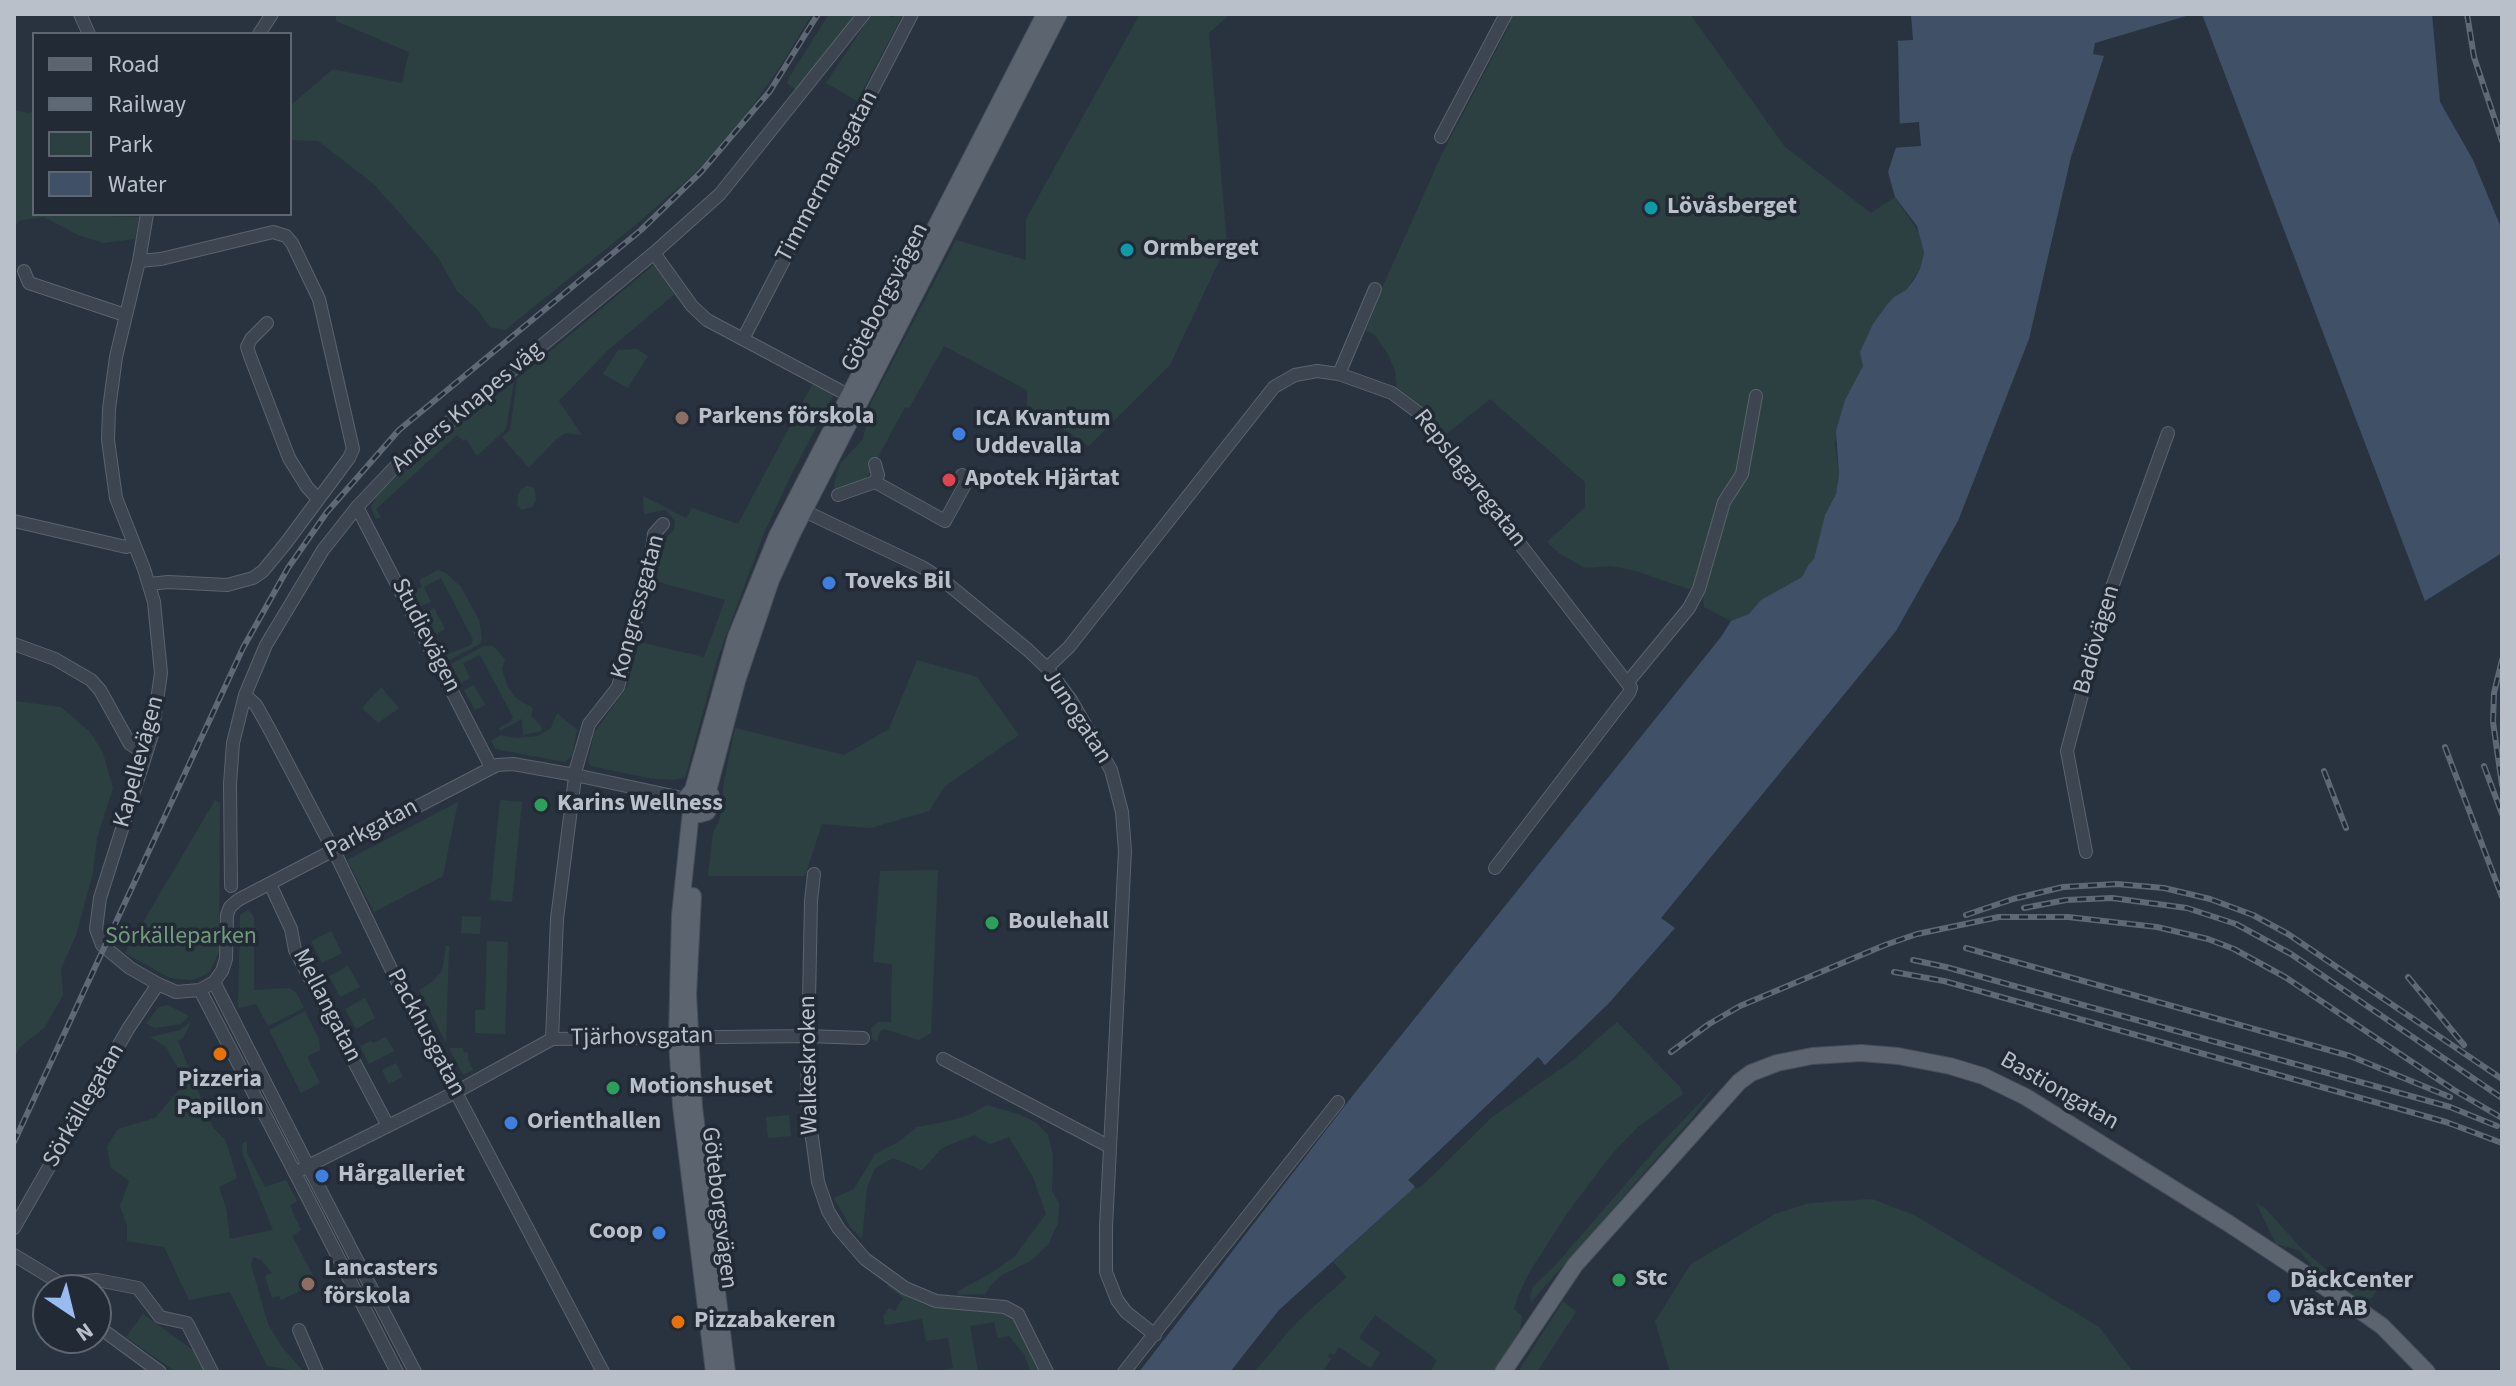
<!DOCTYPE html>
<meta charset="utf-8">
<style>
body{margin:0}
#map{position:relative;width:2516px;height:1386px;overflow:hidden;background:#293340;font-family:"Source Sans 3",sans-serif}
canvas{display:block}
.frame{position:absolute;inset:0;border:16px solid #bac0ca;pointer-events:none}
.legend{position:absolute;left:32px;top:32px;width:260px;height:184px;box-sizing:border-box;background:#212a35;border:2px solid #5e6671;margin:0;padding:10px 14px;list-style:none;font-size:24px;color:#bac0ca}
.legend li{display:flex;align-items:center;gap:16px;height:40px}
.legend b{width:40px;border:2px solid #5e6671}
.north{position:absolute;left:32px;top:1274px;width:80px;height:80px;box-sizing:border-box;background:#212a35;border:2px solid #5e6671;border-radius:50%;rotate:145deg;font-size:22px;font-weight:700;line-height:32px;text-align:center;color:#bac0ca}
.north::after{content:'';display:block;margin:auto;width:28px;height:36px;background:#99bbef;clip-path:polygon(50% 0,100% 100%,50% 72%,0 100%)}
</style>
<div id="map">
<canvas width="2516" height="1386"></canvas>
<div class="frame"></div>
<ul class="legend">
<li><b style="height:10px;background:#5b646f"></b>Road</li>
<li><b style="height:10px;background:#5f6976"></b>Railway</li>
<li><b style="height:22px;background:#2c4042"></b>Park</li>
<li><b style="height:22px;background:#405167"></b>Water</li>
</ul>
<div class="north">N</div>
</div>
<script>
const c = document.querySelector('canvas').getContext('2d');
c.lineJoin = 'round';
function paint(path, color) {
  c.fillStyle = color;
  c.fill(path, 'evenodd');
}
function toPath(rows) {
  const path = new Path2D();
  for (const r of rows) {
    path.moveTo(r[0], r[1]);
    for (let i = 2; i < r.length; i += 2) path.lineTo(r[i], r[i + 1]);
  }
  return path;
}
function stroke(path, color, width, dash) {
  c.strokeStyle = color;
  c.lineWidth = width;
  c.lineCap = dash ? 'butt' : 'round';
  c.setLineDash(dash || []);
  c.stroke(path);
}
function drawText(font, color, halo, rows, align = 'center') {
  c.font = font + ' "Source Sans 3",sans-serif';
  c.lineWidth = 7;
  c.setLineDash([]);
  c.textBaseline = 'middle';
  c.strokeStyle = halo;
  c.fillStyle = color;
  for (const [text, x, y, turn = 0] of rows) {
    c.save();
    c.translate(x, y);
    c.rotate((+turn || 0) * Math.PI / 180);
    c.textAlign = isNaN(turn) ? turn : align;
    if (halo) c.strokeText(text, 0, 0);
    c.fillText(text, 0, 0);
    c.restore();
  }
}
const green = toPath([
 [336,14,812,14,780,67,748,112,697,171,638,223,505,330,490,327,476,308,457,291,437,256,375,185,318,141,290,140,290,106,333,69,402,83,409,52,336,21],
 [829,14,858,14,796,90,787,83,790,76],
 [872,14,886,14,893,18,896,14,903,14,857,101,826,83],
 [1140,14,1230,14,1209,33,1227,244,1170,365,1089,446,1027,406,1027,390,944,346,909,408,905,407,867,478,836,490,834,484,840,464,863,439,871,403,956,240,1026,260,1026,219],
 [1512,14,1690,14,1785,147,1871,213,1895,197,1921,236,1924,251,1920,269,1906,290,1894,297,1873,324,1863,366,1835,443,1839,475,1836,494,1825,516,1814,559,1809,564,1802,577,1762,600,1748,615,1731,621,1704,607,1703,594,1636,571,1611,566,1585,568,1560,554,1547,542,1585,507,1585,482,1490,399,1445,435,1421,405,1397,388,1395,371,1389,356,1375,335,1366,331,1383,286,1441,156,1509,26],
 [14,110,28,113,34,111,34,214,139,217,135,239,103,243,78,235,44,217,20,220,14,228],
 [655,264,676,293,607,351,559,401,582,435,566,433,556,439,529,468,502,437,510,430,517,379],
 [637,349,648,356,628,388,603,374,618,350],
 [514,382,506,429,477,456,466,439,463,441,457,435,376,509,381,517,376,519,371,507,379,492,446,434],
 [813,383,834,394,791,475,764,533,717,660,685,778,672,780,648,778,591,766,588,761,594,733,627,687,639,642,704,657,725,600,655,581,652,576,659,545,674,530,675,520,665,510,644,514,643,496,686,518,692,508,738,524],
 [527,486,534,488,536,500,532,507,522,510,517,506,518,496,521,489],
 [438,570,446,573,461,587,479,620,482,638,480,644,449,660,446,655,471,645,473,640,441,578,424,587,431,602,421,606,413,591,422,587,419,580],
 [434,608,445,629,436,634,425,613],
 [484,646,493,646,505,659,502,669,508,688,517,699,533,708,531,716,541,726,542,731,523,735,522,719,500,731,499,728,511,721,513,717,480,655,463,663,470,678,461,683,451,664],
 [917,660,977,677,1019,735,945,786,929,811,871,828,822,824,805,876,708,876,713,832,718,824,723,806,723,787,735,728,844,755,889,729],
 [474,685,485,705,475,710,464,690],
 [381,687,399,708,378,723,362,708],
 [14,701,61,707,90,732,103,753,113,788,97,838,93,873,76,935,61,969,63,995,45,1027,20,1047,14,1058],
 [557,713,577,730,572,756,565,762,500,750,495,748,491,741,500,735,517,738,538,736,551,728],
 [215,800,220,803,219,952,210,971,201,977,191,980,170,978,125,953],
 [500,800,522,802,512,902,490,900],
 [458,802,443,876,374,912,347,860],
 [938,870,931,1033,919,1040,884,1029,880,1031,877,1042,872,1039,871,1028,878,1022,891,1022,892,964,873,962,880,871],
 [248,910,254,917,254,990,289,988,296,992,304,1008,268,1026,256,1004,238,1008,240,915],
 [462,916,481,917,480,934,461,933],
 [331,931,342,953,322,963,311,941],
 [487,941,508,942,505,1034,475,1033,475,1010,485,1010],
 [446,946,449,946,446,1043,419,990,432,982,442,971],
 [348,966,360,987,340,997,329,976],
 [365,998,375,1018,356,1029,345,1009],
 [168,1005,189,1016,181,1024,155,1028,146,1023,159,1007],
 [305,1011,319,1039,320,1050,307,1057,320,1083,301,1093,269,1030],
 [191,1022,183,1038,178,1041,212,1126,226,1141,237,1178,219,1187,226,1208,230,1239,273,1230,243,1155,242,1143,247,1141,247,1153,265,1187,286,1180,297,1201,290,1206,301,1230,292,1236,317,1283,281,1300,279,1296,272,1298,265,1276,272,1273,261,1260,253,1257,251,1265,268,1324,282,1347,304,1372,267,1366,230,1292,189,1300,164,1247,127,1241,127,1225,120,1206,129,1181,111,1168,107,1146,118,1129,155,1118,186,1082,166,1047,150,1037,180,1030],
 [1617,1022,1680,1087,1683,1094,1639,1126,1611,1155,1568,1212,1529,1273,1519,1294,1514,1309,1522,1316,1520,1331,1494,1372,1430,1372,1437,1360,1375,1315,1359,1338,1380,1353,1370,1368,1339,1347,1334,1355,1330,1353,1328,1357,1331,1359,1322,1372,1254,1372,1298,1321,1347,1277,1333,1262,1413,1189,1422,1186,1492,1117,1572,1061],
 [386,1037,394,1051,369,1064,360,1046,371,1041,373,1043],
 [449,1048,463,1048,464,1052,468,1053,468,1060,473,1070,463,1075],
 [396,1063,403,1077,389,1084,382,1070],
 [1716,1086,1692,1118,1531,1302,1530,1296,1533,1286,1553,1268,1663,1141],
 [987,1105,1018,1114,1035,1122,1048,1135,1053,1155,1052,1191,1059,1203,1058,1223,1048,1245,1030,1261,1002,1275,992,1284,985,1294,959,1295,957,1292,996,1270,1015,1256,1046,1214,1033,1177,1009,1137,990,1144,974,1135,942,1148,922,1170,893,1158,875,1168,867,1188,862,1239,851,1228,834,1198,854,1189,875,1154,897,1143,917,1127,949,1121,969,1115],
 [789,1115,791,1136,768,1138,766,1117],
 [1872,1199,1916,1216,2099,1327,2133,1372,1670,1372,1655,1321,1691,1264,1775,1214,1810,1203],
 [2256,1203,2265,1208,2300,1247,2349,1289,2366,1275,2371,1273,2377,1275,2380,1285,2372,1298,2358,1301,2319,1275,2299,1250,2276,1244],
 [890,1282,901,1290,1008,1313,1015,1321,1040,1372,1031,1372,1024,1354,1009,1336,998,1338,994,1322,970,1326,978,1372,935,1372,953,1368,948,1338,926,1341,922,1319,885,1325,883,1317,889,1308,895,1311,903,1298,887,1286],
 [1563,1301,1576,1312,1537,1372,1518,1372],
 [143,1314,193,1350,204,1370,202,1372,176,1372,126,1337]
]);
const water = toPath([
 [1894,14,2193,14,2095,43,2093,54,2104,56,2071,157,2029,339,1958,521,1896,631,1661,918,1675,928,1609,1003,1545,1065,1538,1058,1409,1180,1415,1187,1279,1310,1230,1372,1139,1372,1354,1094,1721,637,1731,621,1749,614,1761,600,1802,577,1809,564,1814,559,1825,515,1836,494,1839,475,1836,431,1845,400,1863,366,1860,352,1873,324,1886,306,1894,297,1906,290,1914,280,1920,269,1924,252,1917,226,1895,197,1888,172,1900,135,1898,45],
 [2202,14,2432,14,2440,102,2473,160,2502,230,2502,553,2425,601]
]);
const pier = toPath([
 [1890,14,1911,14,1913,40,1894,41],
 [1919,122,1921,146,1891,148,1896,135,1895,124],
 [1538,1057,1543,1062,1540,1065,1538,1063,1414,1180,1413,1184,1408,1180]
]);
const minor = toPath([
 [80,14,89,34],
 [259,34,272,14],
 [1441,137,1506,14],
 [147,214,139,261,116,357,109,409,108,440,116,498,144,569,154,602,161,673,152,735,100,898,96,929,102,945,130,968,158,984,176,992,200,990,214,982,222,971,226,959,227,915,230,907,238,900,497,765,513,764,575,775,687,799],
 [654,253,692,306,707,320,848,395],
 [139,261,161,259,273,232,286,236,292,243,319,299,353,449,349,458,286,543,263,571,253,578,227,585,168,582,150,584],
 [24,271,29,283,125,315],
 [267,323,251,339,247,347,250,356,289,458,307,487,318,499],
 [743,339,912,14],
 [1339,374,1375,289],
 [875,482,878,475,875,464],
 [838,495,875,482,945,521,968,479,962,475],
 [357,507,491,767],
 [798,508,922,567,944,581,1028,650,1047,668,1071,700,1111,770,1122,812,1125,851,1106,1227,1106,1272,1117,1300,1126,1312,1155,1335],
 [14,521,126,547,133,544],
 [14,644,55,659,91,680,100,690,130,744,145,754],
 [1047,668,1069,647,1274,387,1295,375,1317,371,1339,374,1392,393,1419,413,1631,688,1629,693,1495,868],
 [1628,682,1689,608,1699,589,1724,502,1742,474,1756,396],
 [245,695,256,705,271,732,338,859,392,971,603,1372],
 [2086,852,2067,751,2107,601,2168,433],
 [814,874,811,901,807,1100,818,1182,828,1211,839,1229,865,1259,905,1288,936,1301,1005,1307,1018,1314,1047,1372],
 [270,884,291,929,295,950,388,1126],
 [231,886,230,784,233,743,245,695,266,645,323,550,357,507,396,466,654,253,720,194,864,14],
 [200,990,295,1173,308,1166,214,982],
 [552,1039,557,919,576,769,589,724,618,687,650,566,654,534,663,524],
 [943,1059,1110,1147],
 [295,1173,397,1372],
 [14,1228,128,1029,158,984],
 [14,1255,60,1283,97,1280,138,1288,160,1317,187,1323,212,1372],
 [96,1325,160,1372],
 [299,1330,317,1372],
 [415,1372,308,1166,456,1092,552,1039,807,1036,863,1038],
 [1124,1372,1338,1102]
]);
const major = toPath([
 [693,790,703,789,711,795,712,804,707,812,700,814,692,812,687,805,687,797,693,790,736,637,777,536,1045,14],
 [708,791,737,681,771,580,793,532,1059,14],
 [691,811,680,915,677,1038,681,1106,714,1372],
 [693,896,688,994,694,1107,727,1372],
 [1503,1372,1575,1265,1739,1082,1751,1073,1777,1063,1812,1056,1861,1053,1898,1056,1950,1066,1983,1076,2026,1097,2228,1223,2349,1303,2382,1326,2427,1372]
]);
const rail = toPath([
 [2467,14,2474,57,2502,141],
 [2502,660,2494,693,2493,722,2502,785],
 [2445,747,2502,897],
 [2484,766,2502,814],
 [2324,771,2346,828],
 [2024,908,2066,900,2112,898,2187,908,2236,924,2291,954,2502,1098],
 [1966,915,2013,899,2063,887,2117,884,2164,888,2210,899,2253,915,2288,934,2502,1079],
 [1966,948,2350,1056,2450,1097],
 [1913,960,1946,967,2450,1107,2497,1126],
 [1894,972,1944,981,2446,1122,2502,1143],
 [2408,977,2464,1045],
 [1671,1052,1709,1024,1740,1006,1885,945,1917,934,1999,917,2068,917,2157,927,2208,939,2234,949,2285,977,2454,1090,2502,1118],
 [14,1142,243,648,288,568,327,512,399,430,641,230,701,172,770,91,818,14]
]);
const markers = [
 [1651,208,8,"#0f9aa8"],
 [1127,250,8,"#0f9aa8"],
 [682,418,8,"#8d6e63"],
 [959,434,8,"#3f7fe0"],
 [949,480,8,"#e0444e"],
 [829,583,8,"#3f7fe0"],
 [541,805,8,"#2e9e5b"],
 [992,923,8,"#2e9e5b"],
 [220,1054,8,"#e8710a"],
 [613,1088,8,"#2e9e5b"],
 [511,1123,8,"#3f7fe0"],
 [322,1176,8,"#3f7fe0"],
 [659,1233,8,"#3f7fe0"],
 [1619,1280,8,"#2e9e5b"],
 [308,1284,8,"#8d6e63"],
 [2274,1296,8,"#3f7fe0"],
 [678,1322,8,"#e8710a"]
];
const streetNames = [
 ["Timmermansgatan",828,177,-62],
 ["Göteborgsvägen",886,298,-63],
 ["Anders Knapes väg",468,408,-40],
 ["Repslagaregatan",1469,479,52],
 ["Kongressgatan",639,607,-75],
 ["Studievägen",425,636,63],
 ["Badövägen",2098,640,-74],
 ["Junogatan",1076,717,57],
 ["Kapellevägen",140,762,-75],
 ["Parkgatan",372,830,-28],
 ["Mellangatan",326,1006,63],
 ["Packhusgatan",425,1033,62],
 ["Tjärhovsgatan",642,1038,-1],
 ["Walkeskroken",810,1065,-91],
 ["Bastiongatan",2059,1092,30],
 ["Sörkällegatan",85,1106,-60],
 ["Göteborgsvägen",718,1208,83]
];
const poiNames = [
 ["Lövåsberget",1667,208],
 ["Ormberget",1143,250],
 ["Parkens förskola",698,418],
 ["ICA Kvantum",975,420],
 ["Uddevalla",975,448],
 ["Apotek Hjärtat",965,480],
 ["Toveks Bil",845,583],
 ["Karins Wellness",557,805],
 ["Boulehall",1008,923],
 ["Pizzeria",220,1081,"center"],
 ["Papillon",220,1109,"center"],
 ["Motionshuset",629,1088],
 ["Orienthallen",527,1123],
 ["Hårgalleriet",338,1176],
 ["Coop",643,1233,"right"],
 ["Lancasters",324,1270],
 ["förskola",324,1298],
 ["Stc",1635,1280],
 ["DäckCenter",2290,1282],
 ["Väst AB",2290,1310],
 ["Pizzabakeren",694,1322]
];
const parkNames = [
 ["Sörkälleparken",181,938]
];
paint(green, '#2c4042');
paint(water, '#405167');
paint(pier, '#293340');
stroke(minor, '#5b636d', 14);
stroke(major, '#474e59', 18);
stroke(minor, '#3d4550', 12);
stroke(major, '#5b646f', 16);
stroke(rail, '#5f6976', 6);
stroke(rail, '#212a35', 3, [9]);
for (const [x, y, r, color] of markers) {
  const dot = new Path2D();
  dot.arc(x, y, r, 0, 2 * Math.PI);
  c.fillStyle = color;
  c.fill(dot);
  stroke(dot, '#212a35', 3);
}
drawText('24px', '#bac0ca', '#212a35', streetNames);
drawText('bold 24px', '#bac0ca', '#212a35', poiNames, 'left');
drawText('24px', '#73997b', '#212a35', parkNames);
</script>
